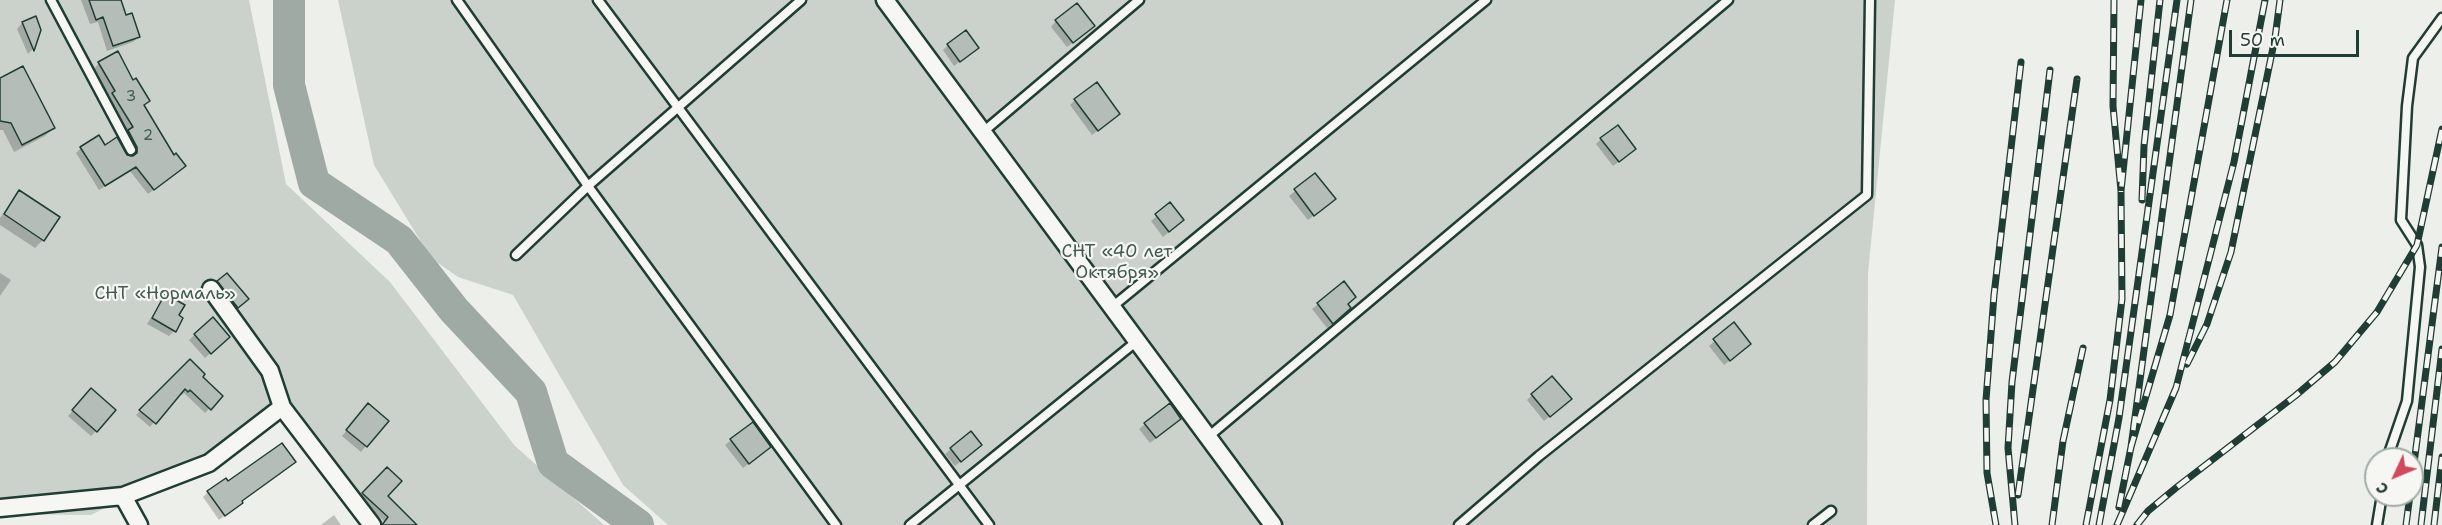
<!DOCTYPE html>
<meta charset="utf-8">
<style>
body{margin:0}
#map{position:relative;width:2442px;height:525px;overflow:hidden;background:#edefea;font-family:"Shantell Sans",sans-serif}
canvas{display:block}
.north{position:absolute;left:2364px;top:447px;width:60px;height:60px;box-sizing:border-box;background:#f6f6f2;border:2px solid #a0aca6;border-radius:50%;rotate:226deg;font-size:16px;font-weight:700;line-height:24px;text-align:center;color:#1f3d34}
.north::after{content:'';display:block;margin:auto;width:21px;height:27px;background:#d1495b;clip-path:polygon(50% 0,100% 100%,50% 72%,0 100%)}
.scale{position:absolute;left:2229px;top:30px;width:130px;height:27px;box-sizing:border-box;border:3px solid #1f3d34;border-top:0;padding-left:8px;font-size:18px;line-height:21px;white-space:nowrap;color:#1f3d34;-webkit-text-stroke:4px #f6f6f2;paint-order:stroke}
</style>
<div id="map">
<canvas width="2442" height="525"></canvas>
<div class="north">С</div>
<div class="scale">50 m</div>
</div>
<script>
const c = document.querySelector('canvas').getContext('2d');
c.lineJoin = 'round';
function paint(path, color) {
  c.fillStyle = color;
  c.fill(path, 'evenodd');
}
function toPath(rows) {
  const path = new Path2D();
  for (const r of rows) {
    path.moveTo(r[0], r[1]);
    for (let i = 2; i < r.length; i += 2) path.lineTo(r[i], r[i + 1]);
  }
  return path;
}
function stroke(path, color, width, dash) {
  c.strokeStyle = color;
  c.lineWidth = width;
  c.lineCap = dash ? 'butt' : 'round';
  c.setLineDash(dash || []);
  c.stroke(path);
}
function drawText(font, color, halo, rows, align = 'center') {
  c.font = font + ' "Shantell Sans",sans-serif';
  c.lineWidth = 4.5;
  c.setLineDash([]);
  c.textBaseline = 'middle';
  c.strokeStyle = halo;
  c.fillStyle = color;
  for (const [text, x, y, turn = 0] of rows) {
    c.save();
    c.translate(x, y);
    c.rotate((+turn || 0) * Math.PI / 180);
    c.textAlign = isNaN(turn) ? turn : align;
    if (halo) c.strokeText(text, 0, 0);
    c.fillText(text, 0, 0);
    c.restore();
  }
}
const green = toPath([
 [0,0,249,0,286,184,390,282,515,446,604,525,372,525,293,413,91,515,0,514],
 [338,0,1895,0,1868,273,1867,525,668,525,623,485,513,295,458,277,431,258,374,165]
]);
const shadow = toPath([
 [81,0,119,0,125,17,139,37,133,42,107,51,98,22,90,24],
 [35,18,40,30,32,50,28,54,17,29,22,23],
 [1056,21,1088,31,1067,47,1051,27],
 [948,45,977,48,954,66,943,50],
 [99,63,133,82,148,101,143,106,179,171,148,194,130,171,99,190,76,153,81,148,105,147,127,157,133,157,123,137,128,132,108,99,110,97,94,69],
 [0,80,53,128,45,136,14,152,3,130,0,130],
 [1075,100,1113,119,1092,135,1070,105],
 [1601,139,1629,154,1613,166,1596,144],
 [1315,175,1329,204,1308,220,1289,196],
 [20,192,43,240,35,248,0,225,0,218],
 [1170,204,1177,225,1163,237,1151,221],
 [0,273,11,280,0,296],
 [218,282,241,304,232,312,213,287],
 [1344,283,1346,304,1344,313,1327,328,1312,309],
 [165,296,174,331,169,336,147,324],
 [212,319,228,337,205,358,189,340],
 [1734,324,1744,349,1724,365,1709,346],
 [190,361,200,377,221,396,205,413,184,393,182,395,180,393,150,427,136,415],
 [1532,395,1564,404,1544,421,1527,400],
 [86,396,96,431,91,436,68,416],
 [363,411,387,421,361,452,342,436],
 [752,424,764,452,743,468,725,445],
 [1145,424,1174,424,1150,443,1139,429],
 [971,433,975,450,955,466,945,454],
 [387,469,386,496,414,525,382,525,385,522,359,498],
 [208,492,241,502,242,503,219,520,203,497],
 [334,515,341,525,321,525]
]);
const river = toPath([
 [289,0,289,85,314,183,399,240,454,310,531,392,553,463,638,525]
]);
const building = toPath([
 [89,0,121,0,126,15,132,13,140,37,113,46,103,17,96,20,89,0],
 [1077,3,1095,26,1073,43,1055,20,1077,3],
 [36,16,41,30,34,51,22,22,36,16],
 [966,30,979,48,960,62,947,44,966,30],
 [118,51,133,80,136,78,150,101,144,105,174,155,176,153,186,166,154,190,136,167,105,186,80,147,99,135,105,145,117,137,127,155,133,156,137,153,137,147,128,130,133,127,112,93,115,91,98,62,118,51],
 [23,66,55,128,22,145,11,123,0,121,0,78,23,66],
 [1097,82,1120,114,1098,131,1074,99,1097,82],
 [1618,125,1636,149,1619,162,1600,138,1618,125],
 [1315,173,1336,199,1314,216,1294,189,1315,173],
 [19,190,60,217,44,241,4,214,19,190],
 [1170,202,1184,220,1169,232,1155,214,1170,202],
 [227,273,249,299,238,308,217,281,227,273],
 [1344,281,1356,297,1348,304,1351,308,1333,324,1317,303,1344,281],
 [165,294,185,305,179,315,183,318,176,332,152,318,165,294],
 [213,317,230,337,211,354,194,334,213,317],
 [1734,322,1751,344,1730,361,1713,339,1734,322],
 [190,359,205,374,203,377,223,396,211,410,190,390,188,392,185,389,156,424,139,410,190,359],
 [1552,376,1572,399,1550,417,1531,394,1552,376],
 [91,388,116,410,97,432,72,410,91,388],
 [368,403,389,421,367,447,346,430,368,403],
 [1170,403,1181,419,1156,438,1144,423,1170,403],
 [753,422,771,447,749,464,730,439,753,422],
 [971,431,982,445,961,462,950,448,971,431],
 [282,443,296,462,242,501,243,503,225,516,207,491,226,478,228,481,282,443],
 [387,467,402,481,388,496,417,525,382,525,388,517,362,493,387,467]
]);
const service = toPath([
 [51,0,131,150],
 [457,0,588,186,836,525],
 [598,0,989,525],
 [983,132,1139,0],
 [516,255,588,186,801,0],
 [1112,307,1486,0],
 [1208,437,1728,0],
 [2387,459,2407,401,2420,267,2417,245,2401,220,2407,106,2413,58,2442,18],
 [910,525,1137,341],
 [1459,525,1539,456,1867,195,1870,0],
 [1813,525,1831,511],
 [2377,525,2382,495]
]);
const minor = toPath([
 [885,0,1273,525],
 [211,289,270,371,282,407,372,525],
 [123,496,139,525],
 [0,508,123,496,209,463,282,407]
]);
const rail = toPath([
 [2114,0,2113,106,2121,191,2141,0],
 [2191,0,2131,447,2170,315,2227,0],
 [2142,200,2144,146,2160,0],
 [2187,364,2207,324,2231,252,2275,38,2280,0],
 [2412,479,2442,247],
 [2018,495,2077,79],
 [2119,507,2131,447],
 [1996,525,1987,473,1986,400,1994,295,2021,62],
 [2015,525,2008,448,2012,382,2050,70],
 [2052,525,2063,441,2083,348],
 [2086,525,2110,400,2122,299,2121,191],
 [2099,525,2119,418,2177,0],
 [2117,525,2176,388,2234,162,2265,0],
 [2137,525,2148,511,2177,487,2295,396,2335,362,2377,312,2417,245,2442,129],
 [2406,525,2410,495],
 [2421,525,2442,349],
 [2434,525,2442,457]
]);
const numberNames = [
 ["3",131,97],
 ["2",148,136]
];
const parkNames = [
 ["СНТ «40 лет",1117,252],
 ["Октября»",1117,273],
 ["СНТ «Нормаль»",165,294]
];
paint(green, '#cbd2cc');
paint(shadow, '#0003');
stroke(river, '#9faaa4', 32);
paint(building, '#b4bdb8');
stroke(building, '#1f3d34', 1.5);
stroke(service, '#1f3d34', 13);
stroke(minor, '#1f3d34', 21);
stroke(service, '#f6f6f2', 8);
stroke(minor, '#f6f6f2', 16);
stroke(rail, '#1f3d34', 7);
stroke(rail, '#f6f6f2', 4.5, [14]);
drawText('15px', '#445d55', null, numberNames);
drawText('18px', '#415b52', '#f6f6f2', parkNames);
</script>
